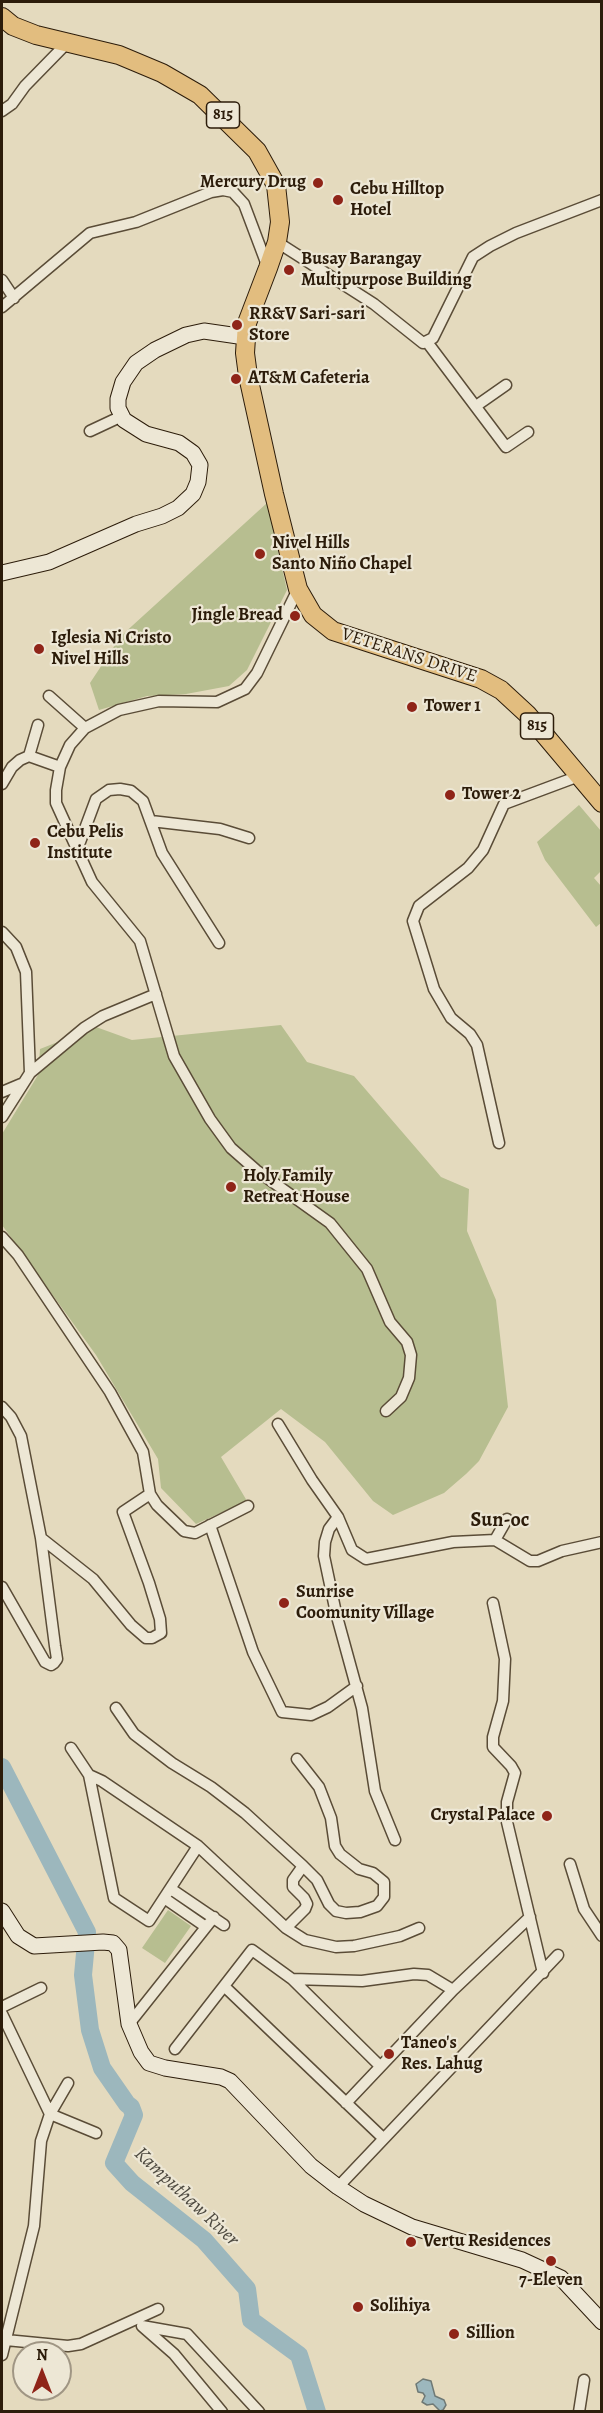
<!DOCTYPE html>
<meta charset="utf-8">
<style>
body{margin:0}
#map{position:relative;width:603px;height:2413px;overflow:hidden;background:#e4dabe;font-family:Alegreya,serif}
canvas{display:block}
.frame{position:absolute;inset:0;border:3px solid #2c1c0a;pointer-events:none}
.north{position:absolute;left:12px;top:2341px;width:60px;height:60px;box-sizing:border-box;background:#ede7d5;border:2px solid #a09684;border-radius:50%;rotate:0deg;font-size:16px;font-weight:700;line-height:24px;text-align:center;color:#2c1c0a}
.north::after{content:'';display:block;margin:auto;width:21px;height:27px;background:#8f2418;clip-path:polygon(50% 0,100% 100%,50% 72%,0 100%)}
</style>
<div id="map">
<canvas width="603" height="2413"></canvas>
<div class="frame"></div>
<div class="north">N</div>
</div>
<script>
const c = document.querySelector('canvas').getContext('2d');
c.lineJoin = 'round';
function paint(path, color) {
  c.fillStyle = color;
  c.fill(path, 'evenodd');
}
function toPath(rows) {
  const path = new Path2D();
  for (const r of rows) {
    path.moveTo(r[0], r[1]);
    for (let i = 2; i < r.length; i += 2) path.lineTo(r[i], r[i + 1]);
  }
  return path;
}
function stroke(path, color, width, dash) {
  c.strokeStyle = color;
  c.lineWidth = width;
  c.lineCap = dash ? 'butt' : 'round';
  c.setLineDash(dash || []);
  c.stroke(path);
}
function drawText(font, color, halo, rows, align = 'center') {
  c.font = font + ' Alegreya,serif';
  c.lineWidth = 4.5;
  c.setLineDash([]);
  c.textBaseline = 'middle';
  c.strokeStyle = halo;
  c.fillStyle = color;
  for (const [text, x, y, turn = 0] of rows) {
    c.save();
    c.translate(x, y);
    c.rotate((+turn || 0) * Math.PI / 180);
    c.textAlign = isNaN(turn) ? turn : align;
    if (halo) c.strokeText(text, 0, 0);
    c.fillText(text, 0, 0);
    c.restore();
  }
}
const green = toPath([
 [267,503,287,590,247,670,229,686,186,694,147,696,99,710,90,683,121,636],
 [579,805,601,831,601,871,594,878,601,886,601,923,596,927,545,860,537,842],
 [281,1025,307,1062,354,1076,441,1177,469,1189,467,1231,496,1300,508,1407,479,1461,466,1474,444,1493,393,1515,373,1501,325,1442,281,1409,221,1457,247,1501,196,1524,161,1488,158,1459,96,1355,2,1225,2,1134,38,1075,40,1049,96,1027,132,1040],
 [168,1910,191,1926,165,1963,142,1948]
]);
const water = toPath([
 [423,2379,431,2381,435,2396,444,2400,446,2405,443,2410,440,2411,433,2404,427,2405,422,2402,425,2396,423,2393,418,2392,416,2384,423,2379]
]);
const river = toPath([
 [2,1767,87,1932,83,1975,90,2030,102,2068,127,2104,131,2107,134,2115,114,2163,132,2183,204,2240,247,2289,251,2320,299,2355,317,2412]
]);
const street = toPath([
 [2,111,12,104,25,86,67,43],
 [277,242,374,304,423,343,433,338,473,257,490,246,516,233,602,200],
 [2,280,14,298],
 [2,307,90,233,136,222,211,192,223,190,233,192,244,204,267,265],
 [427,342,506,447,528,432],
 [476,406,506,385],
 [90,431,122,416],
 [298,589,257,673,245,689,217,702,159,701,119,710,85,728,70,745,60,767,56,790,56,803,92,882,140,941,174,1056,210,1119,231,1148,256,1170,330,1223,367,1269,390,1322,407,1342,411,1355,409,1378,401,1397,386,1411],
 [49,696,85,728],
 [29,756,38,725],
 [2,784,12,767,20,760,29,756,60,767],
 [151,821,220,829,249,838],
 [77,850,96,799,109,790,120,789,131,791,143,801,162,853,219,943],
 [2,932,16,947,26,972,30,1073],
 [2,1092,21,1084],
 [2,1117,30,1073,84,1028,103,1016,156,994],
 [499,1143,477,1045,470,1034,451,1018,434,989,413,921,419,906,468,868,483,850,504,804,579,776],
 [2,1237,18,1255,110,1392,143,1452,150,1494,157,1505,184,1531,195,1533,248,1506],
 [2,1407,11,1417,21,1436,41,1538,93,1579,131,1625,146,1638,152,1638,161,1633,160,1619,149,1583,123,1512,150,1494],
 [278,1424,312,1480,338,1517,352,1550,366,1559,453,1542,495,1540,530,1561,538,1561,562,1551,602,1542],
 [338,1517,329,1529,325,1542,324,1556,336,1613,362,1708,375,1791,395,1840],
 [210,1525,253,1652,282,1712,311,1715,328,1707,357,1686],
 [495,1540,507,1519],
 [2,1587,45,1662,51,1665,54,1663,57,1659,55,1646,41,1538],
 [493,1603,505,1659,503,1701,493,1737,493,1747,511,1766,515,1773,507,1802,507,1822,543,1973],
 [116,1708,134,1734,172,1763,211,1787,245,1813,303,1866,317,1880,329,1904,336,1911,346,1913,360,1912,377,1906,384,1897,384,1882,373,1873,359,1869,340,1854,335,1846,331,1818,319,1787,297,1759],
 [71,1748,89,1775,114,1898,149,1921,198,1846],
 [89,1775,102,1781,198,1846,286,1928,305,1940,336,1947,354,1946,400,1936,419,1928],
 [570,1864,584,1909,602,1936],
 [171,1889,224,1925],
 [164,1898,206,1927],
 [286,1928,305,1909,307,1904,304,1898,293,1887,293,1880,303,1866],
 [292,1979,362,1981,414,1974,428,1975,453,1990],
 [225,1987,383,2138],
 [2,2007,41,1988],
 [2,2014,50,2114,96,2133],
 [129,2024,214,1917],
 [175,2049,252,1950,292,1979,380,2066],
 [346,2103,453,1990,530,1917],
 [338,2187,558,1955],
 [142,2326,187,2334,259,2412],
 [142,2326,174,2354,222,2412],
 [6,2340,68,2346,81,2344,158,2309],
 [2,2355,34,2226,41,2141,50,2114,68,2083],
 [579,2412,584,2380]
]);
const secondary = toPath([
 [2,573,49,562,136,524,162,516,178,508,193,494,198,482,200,465,193,453,179,443,146,434,124,420,118,408,118,399,123,382,136,363,155,350,186,335,204,331,245,337],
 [2,1911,18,1936,34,1946,103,1942,113,1943,119,1950,129,2024,141,2052,149,2063,165,2068,221,2077,230,2081,311,2166,338,2187,364,2204,412,2227,522,2260,561,2278,602,2322]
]);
const primary = toPath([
 [2,17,13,26,36,35,119,55,162,73,200,95,257,151,276,185,280,222,277,242,268,268,247,323,245,353,248,376,274,494,298,589,313,615,333,631,481,679,501,690,527,714,602,803]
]);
const markers = [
 [318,183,6,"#8f2418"],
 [338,200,6,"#8f2418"],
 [289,270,6,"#8f2418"],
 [237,325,6,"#8f2418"],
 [236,379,6,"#8f2418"],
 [260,554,6,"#8f2418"],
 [295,616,6,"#8f2418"],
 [39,649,6,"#8f2418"],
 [412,707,6,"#8f2418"],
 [450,795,6,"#8f2418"],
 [35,843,6,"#8f2418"],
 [231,1187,6,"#8f2418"],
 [284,1603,6,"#8f2418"],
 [547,1816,6,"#8f2418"],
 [389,2054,6,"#8f2418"],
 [411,2242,6,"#8f2418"],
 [551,2261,6,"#8f2418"],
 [358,2307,6,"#8f2418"],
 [454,2334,6,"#8f2418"]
];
const shields = [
 [223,115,33],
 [537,726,33]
];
const shieldNames = [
 ["815",223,115],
 ["815",537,726]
];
const poiNames = [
 ["Mercury Drug",306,183,"right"],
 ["Cebu Hilltop",350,190],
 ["Hotel",350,211],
 ["Busay Barangay",301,260],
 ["Multipurpose Building",301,281],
 ["RR&V Sari-sari",249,315],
 ["Store",249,336],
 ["AT&M Cafeteria",248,379],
 ["Nivel Hills",272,544],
 ["Santo Niño Chapel",272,565],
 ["Jingle Bread",283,616,"right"],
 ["Iglesia Ni Cristo",51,639],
 ["Nivel Hills",51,660],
 ["Tower 1",424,707],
 ["Tower 2",462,795],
 ["Cebu Pelis",47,833],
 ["Institute",47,854],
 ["Holy Family",243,1177],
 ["Retreat House",243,1198],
 ["Sunrise",296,1593],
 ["Coomunity Village",296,1614],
 ["Crystal Palace",535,1816,"right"],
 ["Taneo's",401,2044],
 ["Res. Lahug",401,2065],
 ["Vertu Residences",423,2242],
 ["7-Eleven",551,2281,"center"],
 ["Solihiya",370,2307],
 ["Sillion",466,2334]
];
const streetNames = [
 ["VETERANS DRIVE",409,656,18]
];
const neighbourhoodNames = [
 ["Sun-oc",500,1521]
];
const waterNames = [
 ["Kamputhaw River",186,2197,43]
];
paint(green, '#b7be90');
paint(water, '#9cb7bd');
stroke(water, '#6f7975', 1.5);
stroke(river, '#9cb7bd', 18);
stroke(street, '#5a4c37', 13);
stroke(secondary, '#2c1c0a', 17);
stroke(primary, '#2c1c0a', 20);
stroke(street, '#ede7d5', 10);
stroke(secondary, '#ede7d5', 15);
stroke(primary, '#e2bd7f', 18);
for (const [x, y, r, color] of markers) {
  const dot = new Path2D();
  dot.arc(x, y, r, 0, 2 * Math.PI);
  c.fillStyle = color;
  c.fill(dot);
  stroke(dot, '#ede7d5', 2);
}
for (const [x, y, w] of shields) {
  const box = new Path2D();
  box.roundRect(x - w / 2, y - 13, w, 26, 4.5);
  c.fillStyle = '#ede7d5';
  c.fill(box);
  stroke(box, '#2c1c0a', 1.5);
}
drawText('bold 16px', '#2c1c0a', null, shieldNames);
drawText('bold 18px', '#2c1c0a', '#ede7d5', poiNames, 'left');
drawText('18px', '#2c1c0a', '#ede7d5', streetNames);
drawText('bold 20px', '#2c1c0a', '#ede7d5', neighbourhoodNames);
drawText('italic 20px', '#4e4a40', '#ede7d5', waterNames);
</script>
